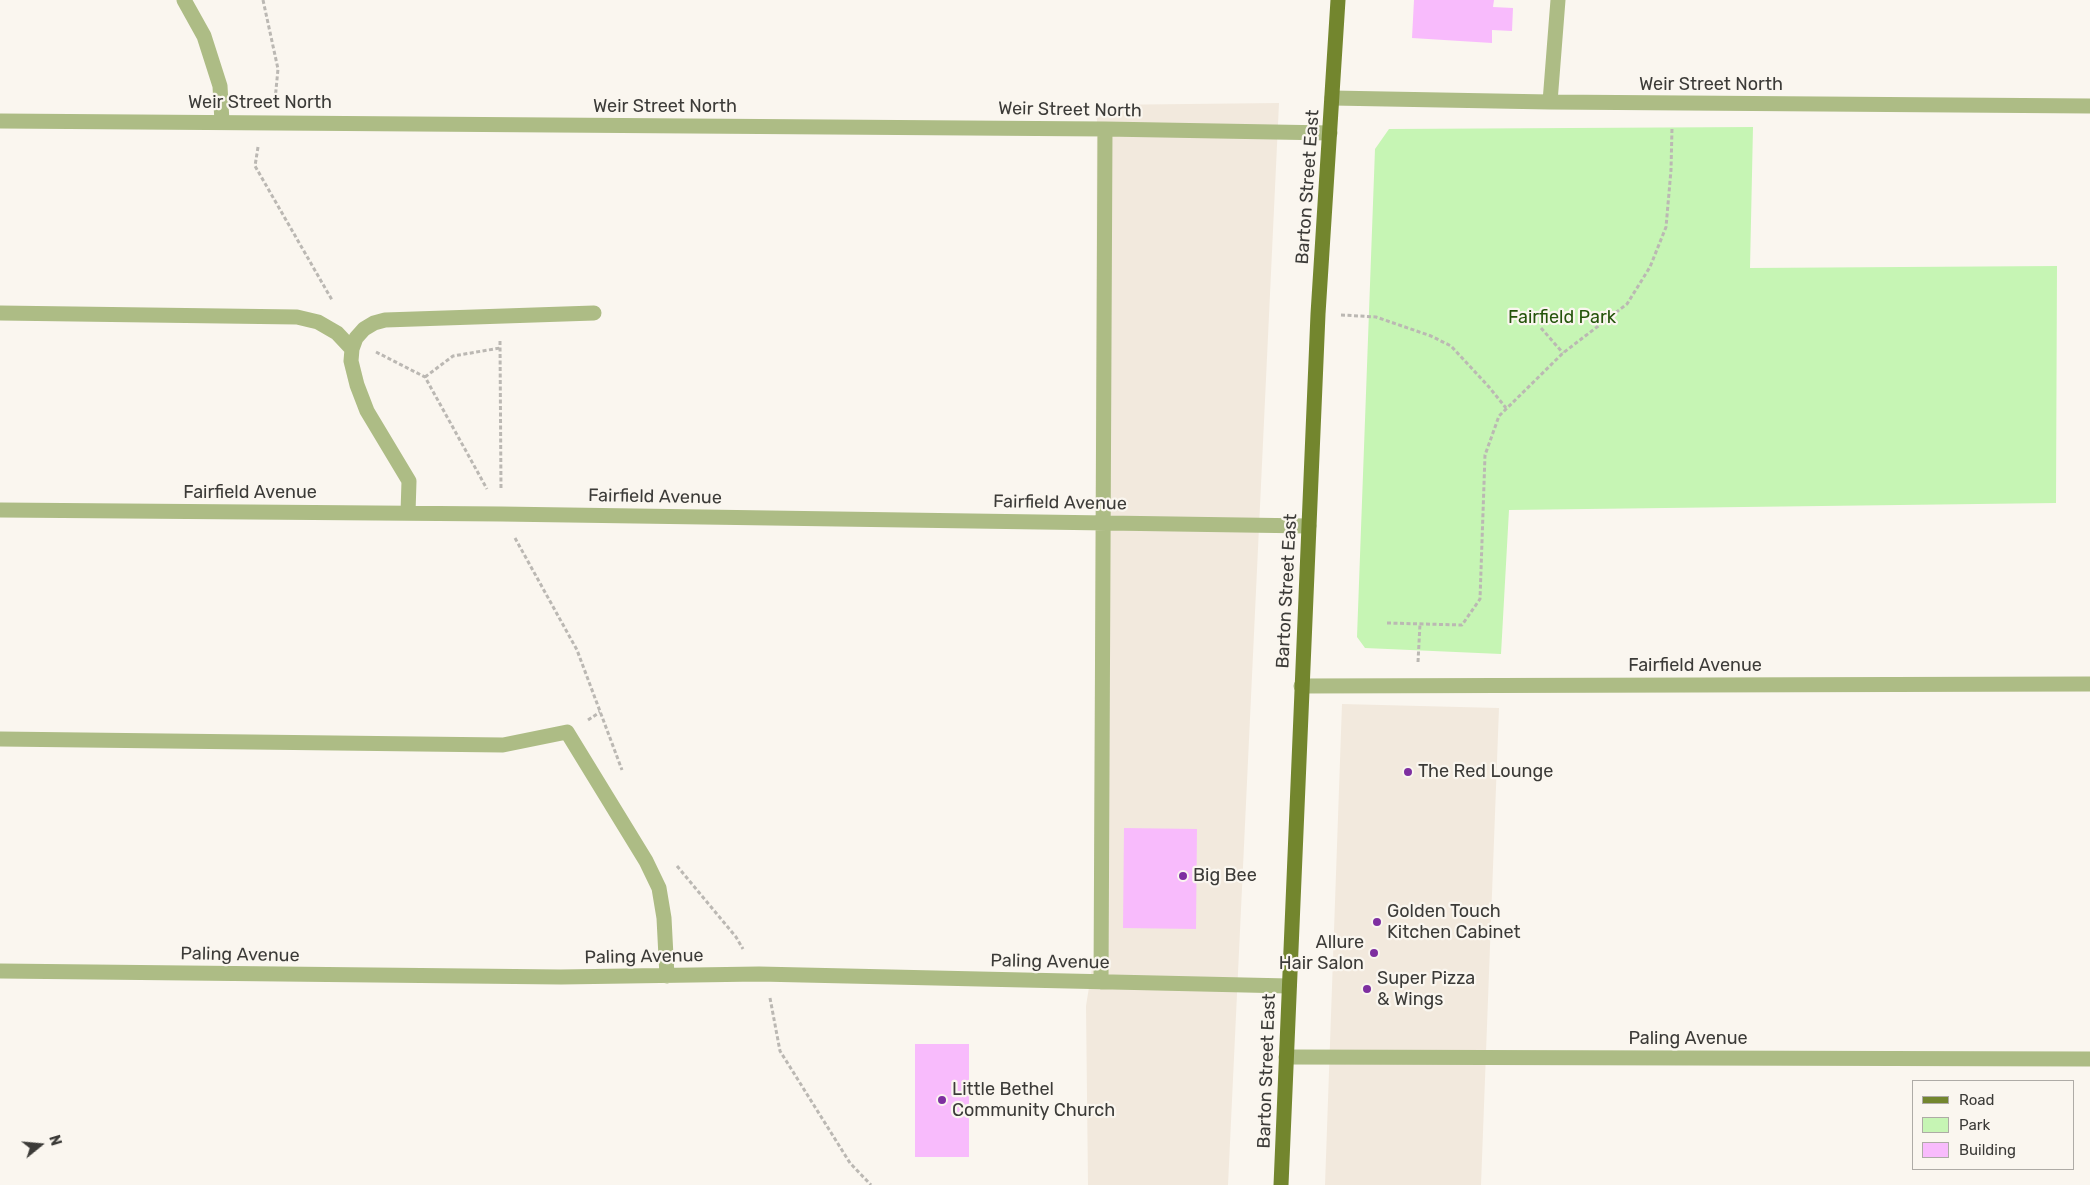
<!DOCTYPE html>
<style>
body{margin:0}
#map{position:relative;width:2090px;height:1185px;overflow:hidden;background:#faf6ef;font-family:Rubik,sans-serif}
canvas{display:block}
.legend{position:absolute;left:1912px;top:1080px;width:162px;height:90px;box-sizing:border-box;background:#faf6ef;border:1px solid #aeaba6;margin:0;padding:6px 9px;list-style:none;font-size:15px;color:#3c3b38}
.legend li{display:flex;align-items:center;gap:10px;height:25px}
.legend b{width:25px;border:1px solid #aeaba6}
.north{position:absolute;left:15px;top:1120px;width:50px;height:50px;-webkit-text-stroke:4px #faf6ef;paint-order:stroke;rotate:73deg;font-size:14px;font-weight:700;line-height:20px;text-align:center;color:#3c3b38}
.north::after{content:'';display:block;margin:auto;width:18px;height:22px;background:#3c3b38;clip-path:polygon(50% 0,100% 100%,50% 72%,0 100%)}
</style>
<div id="map">
<canvas width="2090" height="1185"></canvas>
<ul class="legend">
<li><b style="height:6px;background:#73862e"></b>Road</li>
<li><b style="height:14px;background:#c6f5b4"></b>Park</li>
<li><b style="height:14px;background:#f8bbfc"></b>Building</li>
</ul>
<div class="north">N</div>
</div>
<script>
const c = document.querySelector('canvas').getContext('2d');
c.lineJoin = 'round';
function paint(path, color) {
  c.fillStyle = color;
  c.fill(path, 'evenodd');
}
function toPath(rows) {
  const path = new Path2D();
  for (const r of rows) {
    path.moveTo(r[0], r[1]);
    for (let i = 2; i < r.length; i += 2) path.lineTo(r[i], r[i + 1]);
  }
  return path;
}
function stroke(path, color, width, dash) {
  c.strokeStyle = color;
  c.lineWidth = width;
  c.lineCap = dash ? 'butt' : 'round';
  c.setLineDash(dash || []);
  c.stroke(path);
}
function drawText(font, color, halo, rows, align = 'center') {
  c.font = font + ' Rubik,sans-serif';
  c.lineWidth = 4.5;
  c.setLineDash([]);
  c.textBaseline = 'middle';
  c.strokeStyle = halo;
  c.fillStyle = color;
  for (const [text, x, y, turn = 0] of rows) {
    c.save();
    c.translate(x, y);
    c.rotate((+turn || 0) * Math.PI / 180);
    c.textAlign = isNaN(turn) ? turn : align;
    if (halo) c.strokeText(text, 0, 0);
    c.fillText(text, 0, 0);
    c.restore();
  }
}
const built = toPath([
 [1279,103,1228,1185,1088,1185,1086,1006,1094,956,1097,105],
 [1342,704,1499,708,1481,1185,1325,1185]
]);
const green = toPath([
 [1753,127,1750,268,2057,266,2056,503,1509,510,1501,654,1365,648,1357,637,1375,149,1389,129]
]);
const building = toPath([
 [1414,0,1494,0,1493,7,1513,8,1512,31,1492,30,1492,43,1412,38],
 [1124,828,1197,829,1196,929,1123,928],
 [915,1044,969,1044,969,1157,915,1157]
]);
const path = toPath([
 [263,0,278,69,275,100],
 [258,147,255,166,332,300],
 [1341,315,1376,317,1431,336,1451,346,1489,387,1506,408],
 [1541,328,1563,353],
 [500,341,501,490],
 [376,352,425,377,487,489],
 [425,377,453,356,500,348],
 [515,538,577,650,622,770],
 [1387,623,1462,625,1480,599,1485,455,1499,416,1563,353,1627,304,1650,267,1666,227,1671,170,1672,128],
 [1418,662,1420,624],
 [588,720,600,712],
 [677,866,736,937,743,949],
 [770,998,780,1051,850,1163,871,1185]
]);
const minor = toPath([
 [184,0,204,36,220,86,222,122],
 [1332,98,1550,102,2090,106],
 [1550,102,1558,0],
 [0,121,1105,129,1330,133],
 [0,313,297,317,318,322,337,333,352,349],
 [0,510,501,514,1309,526],
 [408,513,409,481,367,411,357,385,351,361,352,349,356,338,364,329,374,323,385,320,594,313],
 [1301,686,2090,684],
 [0,739,503,745,567,732,646,861,659,888,664,918,667,976],
 [0,971,561,977,759,974,1289,986],
 [1101,982,1105,129],
 [1286,1057,2090,1059]
]);
const major = toPath([
 [1281,1185,1318,314,1338,0]
]);
const markers = [
 [1408,772,5,"#7e2fa0"],
 [1183,876,5,"#7e2fa0"],
 [1377,922,5,"#7e2fa0"],
 [1374,953,5,"#7e2fa0"],
 [1367,989,5,"#7e2fa0"],
 [942,1100,5,"#7e2fa0"]
];
const streetNames = [
 ["Weir Street North",1711,85],
 ["Weir Street North",260,103],
 ["Weir Street North",665,107],
 ["Weir Street North",1070,110,1],
 ["Barton Street East",1308,187,-86],
 ["Fairfield Avenue",250,493],
 ["Fairfield Avenue",655,497,1],
 ["Fairfield Avenue",1060,503,1],
 ["Barton Street East",1287,591,-87],
 ["Fairfield Avenue",1695,666],
 ["Paling Avenue",240,955,1],
 ["Paling Avenue",644,957,-1],
 ["Paling Avenue",1050,962,1],
 ["Paling Avenue",1688,1039],
 ["Barton Street East",1267,1071,-88]
];
const parkNames = [
 ["Fairfield Park",1562,318]
];
const poiNames = [
 ["The Red Lounge",1418,772],
 ["Big Bee",1193,876],
 ["Golden Touch",1387,912],
 ["Kitchen Cabinet",1387,933],
 ["Allure",1364,943,"right"],
 ["Hair Salon",1364,964,"right"],
 ["Super Pizza",1377,979],
 ["& Wings",1377,1000],
 ["Little Bethel",952,1090],
 ["Community Church",952,1111]
];
paint(built, '#f2e9dd');
paint(green, '#c6f5b4');
paint(building, '#f8bbfc');
stroke(path, '#bbb8b3', 3, [4, 2.5]);
stroke(minor, '#adbc85', 15);
stroke(major, '#73862e', 15);
for (const [x, y, r, color] of markers) {
  const dot = new Path2D();
  dot.arc(x, y, r, 0, 2 * Math.PI);
  c.fillStyle = color;
  c.fill(dot);
  stroke(dot, '#faf6ef', 2);
}
drawText('18px', '#3c3b38', '#faf6ef', streetNames);
drawText('18px', '#25540b', '#faf6ef', parkNames);
drawText('18px', '#3c3b38', '#faf6ef', poiNames, 'left');
</script>
